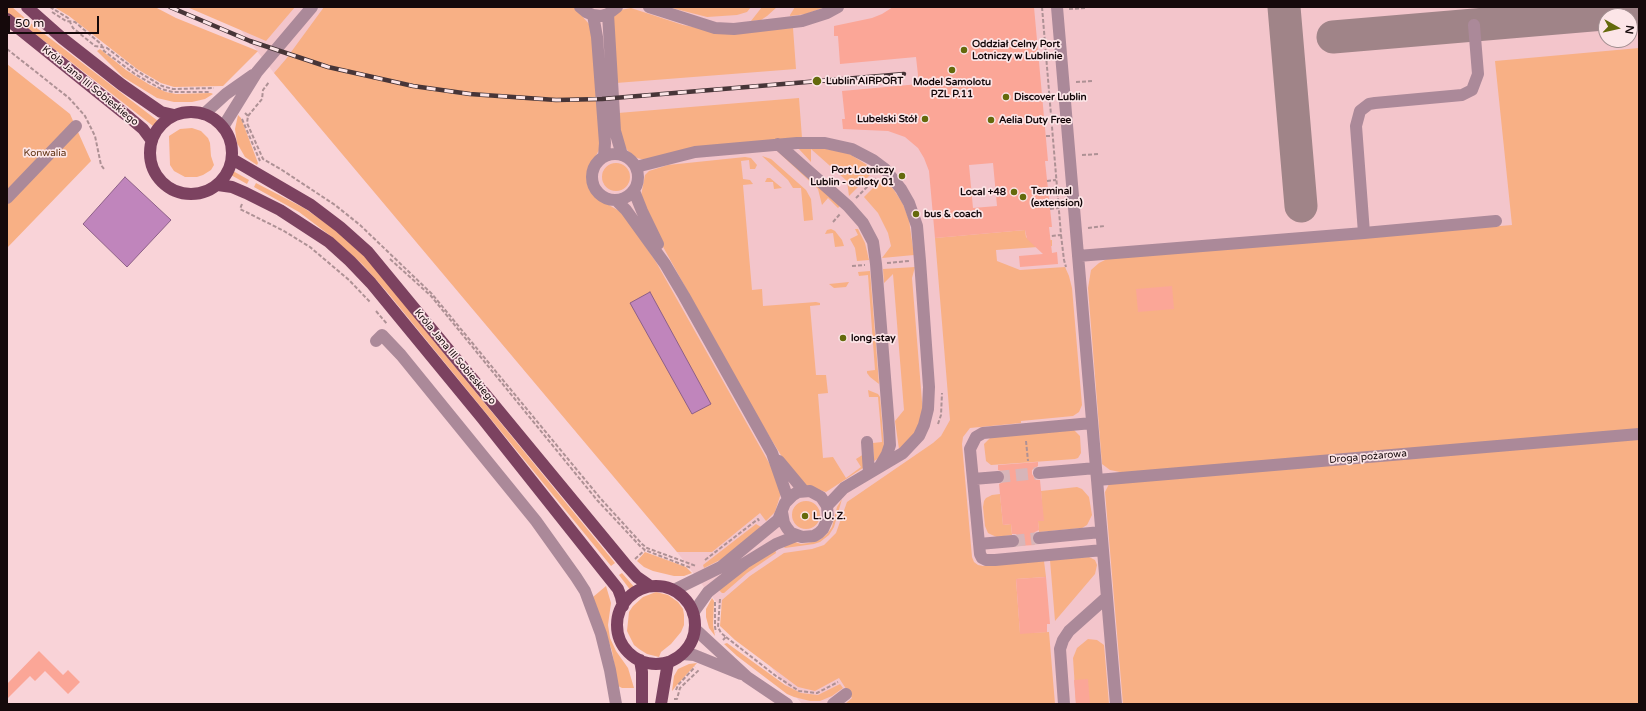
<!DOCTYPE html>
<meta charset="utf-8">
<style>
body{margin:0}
#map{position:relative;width:1646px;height:711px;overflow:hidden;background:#f9d3d8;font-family:"Varela Round",sans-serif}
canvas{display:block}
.frame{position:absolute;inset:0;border:8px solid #15090b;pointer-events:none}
.north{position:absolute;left:1598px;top:8px;width:40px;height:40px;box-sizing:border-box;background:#fce5e7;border:1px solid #a08d8f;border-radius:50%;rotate:98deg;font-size:11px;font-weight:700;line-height:16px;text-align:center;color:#15090b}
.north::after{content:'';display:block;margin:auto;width:14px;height:18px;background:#646a0c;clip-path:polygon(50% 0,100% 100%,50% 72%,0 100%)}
.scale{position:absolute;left:8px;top:16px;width:91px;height:18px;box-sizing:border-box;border:2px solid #15090b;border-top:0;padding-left:5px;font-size:12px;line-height:14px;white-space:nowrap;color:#15090b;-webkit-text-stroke:3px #fce5e7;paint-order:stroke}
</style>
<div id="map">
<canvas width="1646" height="711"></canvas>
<div class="frame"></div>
<div class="north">N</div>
<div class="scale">50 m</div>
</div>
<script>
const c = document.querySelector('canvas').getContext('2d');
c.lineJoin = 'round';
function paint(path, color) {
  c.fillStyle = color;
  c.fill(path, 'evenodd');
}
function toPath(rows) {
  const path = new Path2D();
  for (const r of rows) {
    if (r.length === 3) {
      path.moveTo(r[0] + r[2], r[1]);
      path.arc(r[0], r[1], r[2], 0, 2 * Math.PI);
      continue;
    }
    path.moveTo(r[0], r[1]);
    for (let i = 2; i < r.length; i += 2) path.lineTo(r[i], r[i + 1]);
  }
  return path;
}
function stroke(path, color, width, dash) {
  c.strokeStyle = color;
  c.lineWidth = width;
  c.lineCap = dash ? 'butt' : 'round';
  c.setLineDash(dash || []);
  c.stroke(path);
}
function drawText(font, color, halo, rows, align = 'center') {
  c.font = font + ' "Varela Round",sans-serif';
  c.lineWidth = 3.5;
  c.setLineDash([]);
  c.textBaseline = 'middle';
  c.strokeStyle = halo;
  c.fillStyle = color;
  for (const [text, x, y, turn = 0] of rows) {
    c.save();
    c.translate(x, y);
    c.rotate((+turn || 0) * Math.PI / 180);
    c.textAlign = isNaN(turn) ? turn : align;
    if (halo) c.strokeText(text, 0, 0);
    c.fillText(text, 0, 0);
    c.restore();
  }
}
const built = toPath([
 [223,7,1639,7,1639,704,802,704,704,587,677,552,274,73],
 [1606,16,1630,16,1630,40,1606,40]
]);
const green = toPath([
 [7,7,12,7,34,26,158,121,153,126,7,12],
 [54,7,155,7,176,18,258,51,223,86,174,87,161,83,137,69,69,16],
 [187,7,225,8,295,7,266,41],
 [324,7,574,7,589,24,592,28,600,148,588,171,588,186,598,199,623,213,656,262,773,470,781,493,775,512,766,521,760,513,712,552,677,552,274,73,286,59],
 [668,7,751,7,747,12,737,15,707,17],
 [762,7,777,7,767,16,761,20,751,21],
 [795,7,825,7,806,14,790,16,790,15],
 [631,8,683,25,718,32,793,28,796,69,616,83,611,20,620,10],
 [1639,48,1639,429,1125,473,1110,470,1102,464,1088,288,1091,270,1099,263,1107,259,1512,225,1495,61],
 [100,49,126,70,150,85,166,92,176,94,211,93,213,94,205,99,192,102,174,102,157,98,123,77,97,51],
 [7,64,70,114,91,161,7,248],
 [799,98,802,138,645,160,637,158,628,151,622,142,618,113],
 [238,115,241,118,258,163,257,165,245,157,237,143,235,129],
 [192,128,201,131,208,138,210,143,211,156,214,165,211,170,203,175,197,177,185,177,174,171,170,165,169,136,180,129],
 [810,146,848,153,875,170,849,196,847,181,811,149,811,162,798,148],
 [775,149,777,149,840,206,838,208,828,198,822,205,818,189],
 [762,156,771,159,806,190,811,199,813,220,804,221,801,188,793,188,788,180],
 [745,157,751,158,757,165,755,169,750,169,749,160,741,161,743,179,750,180,753,184,743,185,752,290,762,289,763,306,816,302,820,303,820,305,810,306,816,375,826,375,828,393,818,394,823,458,833,457,846,478,861,467,856,459,864,454,863,468,826,492,806,486,792,473,758,418,662,245,641,196,645,175,649,171,668,165],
 [616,177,14],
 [233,171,249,180,247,184,231,175],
 [767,178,770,178,782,188,774,189,773,182,765,182],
 [883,178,894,190,903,204,909,220,914,255,882,258,891,246,888,233,878,213,864,197],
 [256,183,304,208,333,228,367,259,615,563,611,566,387,292,362,264,332,237,299,212,254,187],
 [855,229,858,229,865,243,869,260,857,261,855,248,850,239,858,235],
 [827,230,831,229,835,231,842,240,844,246,835,247,833,233,825,234],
 [1025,230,1026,237,1029,240,1034,242,1052,240,1052,246,996,250,997,261,1020,270,1065,267,1069,276,1072,288,1082,405,1079,412,1073,416,1021,421,1021,423,970,428,963,437,962,444,972,557,974,562,978,565,983,566,1044,561,1046,577,1016,579,1020,633,1049,632,1055,704,845,704,852,698,839,678,815,691,798,687,735,640,720,626,722,600,750,576,784,553,812,549,824,545,836,533,847,502,933,443,941,436,950,420,935,238],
 [915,267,912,278,923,414,918,432,899,449,895,421,904,410,893,274,884,283,883,269],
 [870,271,879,384,870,377,867,373,867,371,875,370,868,275,859,276,858,272],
 [849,282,846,287,834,288,829,284],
 [868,390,878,394,880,397,884,446,881,457,874,461,873,443,882,442,878,397,869,397],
 [1074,430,1080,436,1081,453,1078,458,1075,459,991,465,986,461,984,444,991,437],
 [1639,439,1639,704,1123,704,1105,492,1109,484],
 [1077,487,1082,489,1089,497,1092,515,1087,525,1082,528,1039,532,1038,521,1043,521,1041,491],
 [1000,494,1003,525,1011,524,1012,535,997,537,992,535,988,533,985,526,983,507,984,501,986,498,992,495],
 [842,499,834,527,829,535,820,542,814,544,785,548,782,545,795,542,801,544,808,543,821,539,827,534,832,527,837,507],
 [806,515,14],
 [756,524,761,527,722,559,704,568,703,565],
 [775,549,776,553,747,573,724,593,722,593,719,590,739,572],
 [645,552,686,567,692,573,684,576,674,576,653,571,644,567,637,561],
 [1089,557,1095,560,1097,565,1095,574,1055,621,1050,560],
 [622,573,635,588,633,591,631,591,619,575],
 [606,586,611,603,608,625,610,638,616,651,628,668,634,688,622,688,618,686,612,651,593,597],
 [656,592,668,595,678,602,683,609,684,615,684,625,681,632,671,644,661,652,659,657,647,654,639,649,634,645,627,631,629,612,633,606,643,597],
 [712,598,714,601,713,625,715,636,709,628,706,617,706,609],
 [1088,639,1097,640,1104,645,1109,704,1076,704,1073,658,1077,648],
 [727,643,785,685,801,693,818,695,840,684,843,688,832,696,820,701,810,701,794,697,787,694,737,656,724,644],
 [697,663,676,686,673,690,672,691,674,676,678,669,689,664]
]);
const water = toPath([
 [125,177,171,220,127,267,83,224,125,177],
 [650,292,711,404,692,414,630,303,650,292]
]);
const taxiway = toPath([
 [1284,7,1301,206],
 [1333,37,1639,11]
]);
const building = toPath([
 [893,7,1034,7,1048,161,1045,161,1052,227,1049,227,1052,253,1057,252,1058,264,1020,267,1019,256,1043,254,1027,239,1025,230,935,238,929,171,924,158,918,148,905,137,888,131,843,129,842,119,845,119,842,91,919,84,916,57,840,64,838,36,834,36,834,26,872,18,882,14],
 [993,163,997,206,973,208,969,165],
 [1172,286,1174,309,1138,312,1136,289],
 [1038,462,1038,466,1032,470,1032,474,1036,480,1040,480,1044,521,1038,521,1039,530,1035,532,1032,535,1032,539,1035,545,1018,546,1020,540,1016,534,1012,534,1011,524,1003,525,999,484,1005,481,1005,476,1004,472,998,470,998,465],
 [1046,577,1050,624,1047,624,1047,632,1020,634,1016,579],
 [39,651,63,675,68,670,80,682,68,694,45,671,35,681,30,676,7,699,7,684],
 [1088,679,1090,704,1076,704,1074,680]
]);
const minorTunnel = toPath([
 [998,477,1039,473],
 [1013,541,1039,538]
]);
const path = toPath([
 [50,7,68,18,73,28,95,46,107,48,137,71,162,86,173,89,214,88],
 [1042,7,1061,235,1051,236],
 [1069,9,1087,8],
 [52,12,66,21,75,22,101,44,104,51,135,74,161,89,173,92,210,92],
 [7,49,69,98,85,116,95,136,101,165,104,169],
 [1076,82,1093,81],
 [245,113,248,116,247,123,263,159,282,170,335,205,360,225,432,294,601,499,642,544,647,548,696,566],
 [248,116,262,99,263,90,269,82],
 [242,119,260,161],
 [1046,136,1052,136],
 [1082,155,1099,154],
 [1047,181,1056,180],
 [856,198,877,177],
 [242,204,240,209,284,231,310,247,349,280,370,302],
 [1050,209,1059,208],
 [833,222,840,214],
 [1088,228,1105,226],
 [1061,235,1064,260,1066,267],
 [390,259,431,296,597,500,640,546,645,550,691,568],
 [887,263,909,261],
 [852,266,865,265],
 [376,311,387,324],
 [938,424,941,415,942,393],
 [1026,441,1028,461],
 [635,559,645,550],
 [705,560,758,519,759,521],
 [720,599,718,627,721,633,726,637,723,640],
 [715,602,715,627,716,632],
 [726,637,776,676,799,691,817,693,838,682],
 [676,690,678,685,695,667],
 [674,699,677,699,680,688,699,670]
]);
const minor = toPath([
 [580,7,586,12,593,15,601,16,608,14,617,7],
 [649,7,715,28,734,29,802,21,827,13,838,7],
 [1057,7,1116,704],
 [608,14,615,131,622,155],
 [593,15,597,37,605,143,604,157],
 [204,114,226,94,253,75],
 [223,127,257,72,312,7],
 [778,144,848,206,863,223,873,242,876,264,889,428,890,445,887,454,880,466],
 [615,177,23],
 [636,167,695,152,797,143,825,143,852,149,873,160,885,169,901,189,909,203,917,226,920,261,929,387,928,409,924,425,919,436,903,453,844,488,827,506],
 [634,191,642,211,658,244],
 [7,198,76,126],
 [616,200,626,210,665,264,684,296,772,453,788,499],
 [1364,233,1356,126,1360,111,1369,104,1375,103,1462,95,1472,90,1478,74,1474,25],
 [1078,256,1364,233,1496,221],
 [376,341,382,335,401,355,536,521,576,577,585,591,601,634,610,670,616,704],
 [1092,423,983,433,976,437,970,449,980,554,982,558,986,560,995,560,1103,550],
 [867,442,869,473],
 [779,461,804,491],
 [1039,473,1096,468],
 [973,479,998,477],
 [1097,480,1639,434],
 [1039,538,1101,532],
 [979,544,1013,541],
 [674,590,721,567,778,520,785,503,793,495,798,492,810,491,821,497,827,506,828,518,823,529,819,533,814,536,802,537,791,533,787,528,784,523,782,512],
 [693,613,708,592,745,563,776,544,796,536],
 [695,629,747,677,787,704],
 [682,654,694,655,741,674],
 [833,704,846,694],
 [1064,704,1060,649,1063,640,1069,631,1107,597]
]);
const major = toPath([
 [27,7,62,38,122,85,161,112,174,115],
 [7,19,130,118,143,129,152,141],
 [191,153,41],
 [232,159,311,205,340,227,368,252,627,566,637,577,650,586],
 [218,185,232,187,246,193,280,210,329,242,350,261,371,283,482,418,606,574,618,589,621,597,623,606],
 [656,625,39],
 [640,660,642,672,642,704],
 [661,704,668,662]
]);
const rail = toPath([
 [170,7,250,41,328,67,413,86,470,94,556,100,602,99,904,74]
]);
const markers = [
 [964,50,4,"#646a0c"],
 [952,70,4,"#646a0c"],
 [817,81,5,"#646a0c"],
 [1006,97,4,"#646a0c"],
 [925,119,4,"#646a0c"],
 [991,120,4,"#646a0c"],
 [902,176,4,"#646a0c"],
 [1014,192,4,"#646a0c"],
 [1023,197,4,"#646a0c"],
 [916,214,4,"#646a0c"],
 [843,338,4,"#646a0c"],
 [805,516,4,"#646a0c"]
];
const poiNames = [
 ["Oddział Celny Port",972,44],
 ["Lotniczy w Lublinie",972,56],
 ["Lublin AIRPORT",826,81],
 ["Model Samolotu",952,82,"center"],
 ["PZL P.11",952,94,"center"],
 ["Discover Lublin",1014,97],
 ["Lubelski Stół",917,119,"right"],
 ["Aelia Duty Free",999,120],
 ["Port Lotniczy",894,170,"right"],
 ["Lublin - odloty 01",894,182,"right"],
 ["Terminal",1031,191],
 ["(extension)",1031,203],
 ["Local +48",1006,192,"right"],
 ["bus & coach",924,214],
 ["long-stay",851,338],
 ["L. U. Z.",813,516]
];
const streetNames = [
 ["Króla Jana III Sobieskiego",90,86,39],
 ["Króla Jana III Sobieskiego",455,357,50],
 ["Droga pożarowa",1368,457,-5]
];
const parkNames = [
 ["Konwalia",45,153]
];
paint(built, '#f3c5cb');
paint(green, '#f8b085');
paint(water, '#c085bc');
stroke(water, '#8d6087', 1);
stroke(taxiway, '#a08488', 33);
paint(building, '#fba697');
stroke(minorTunnel, '#d7b5b9', 12, [12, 6]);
stroke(path, '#ae9195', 2, [4, 2]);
stroke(minor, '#ab8999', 12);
stroke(major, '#7c4260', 12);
stroke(rail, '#473538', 4.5);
stroke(rail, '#fce5e7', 3, [9]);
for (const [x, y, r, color] of markers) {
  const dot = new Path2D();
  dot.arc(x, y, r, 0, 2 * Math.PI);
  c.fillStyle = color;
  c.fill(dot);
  stroke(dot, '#fce5e7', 1.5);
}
drawText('bold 10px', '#15090b', '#fce5e7', poiNames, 'left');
drawText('10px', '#15090b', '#fce5e7', streetNames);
drawText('10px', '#613313', '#fce5e7', parkNames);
</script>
